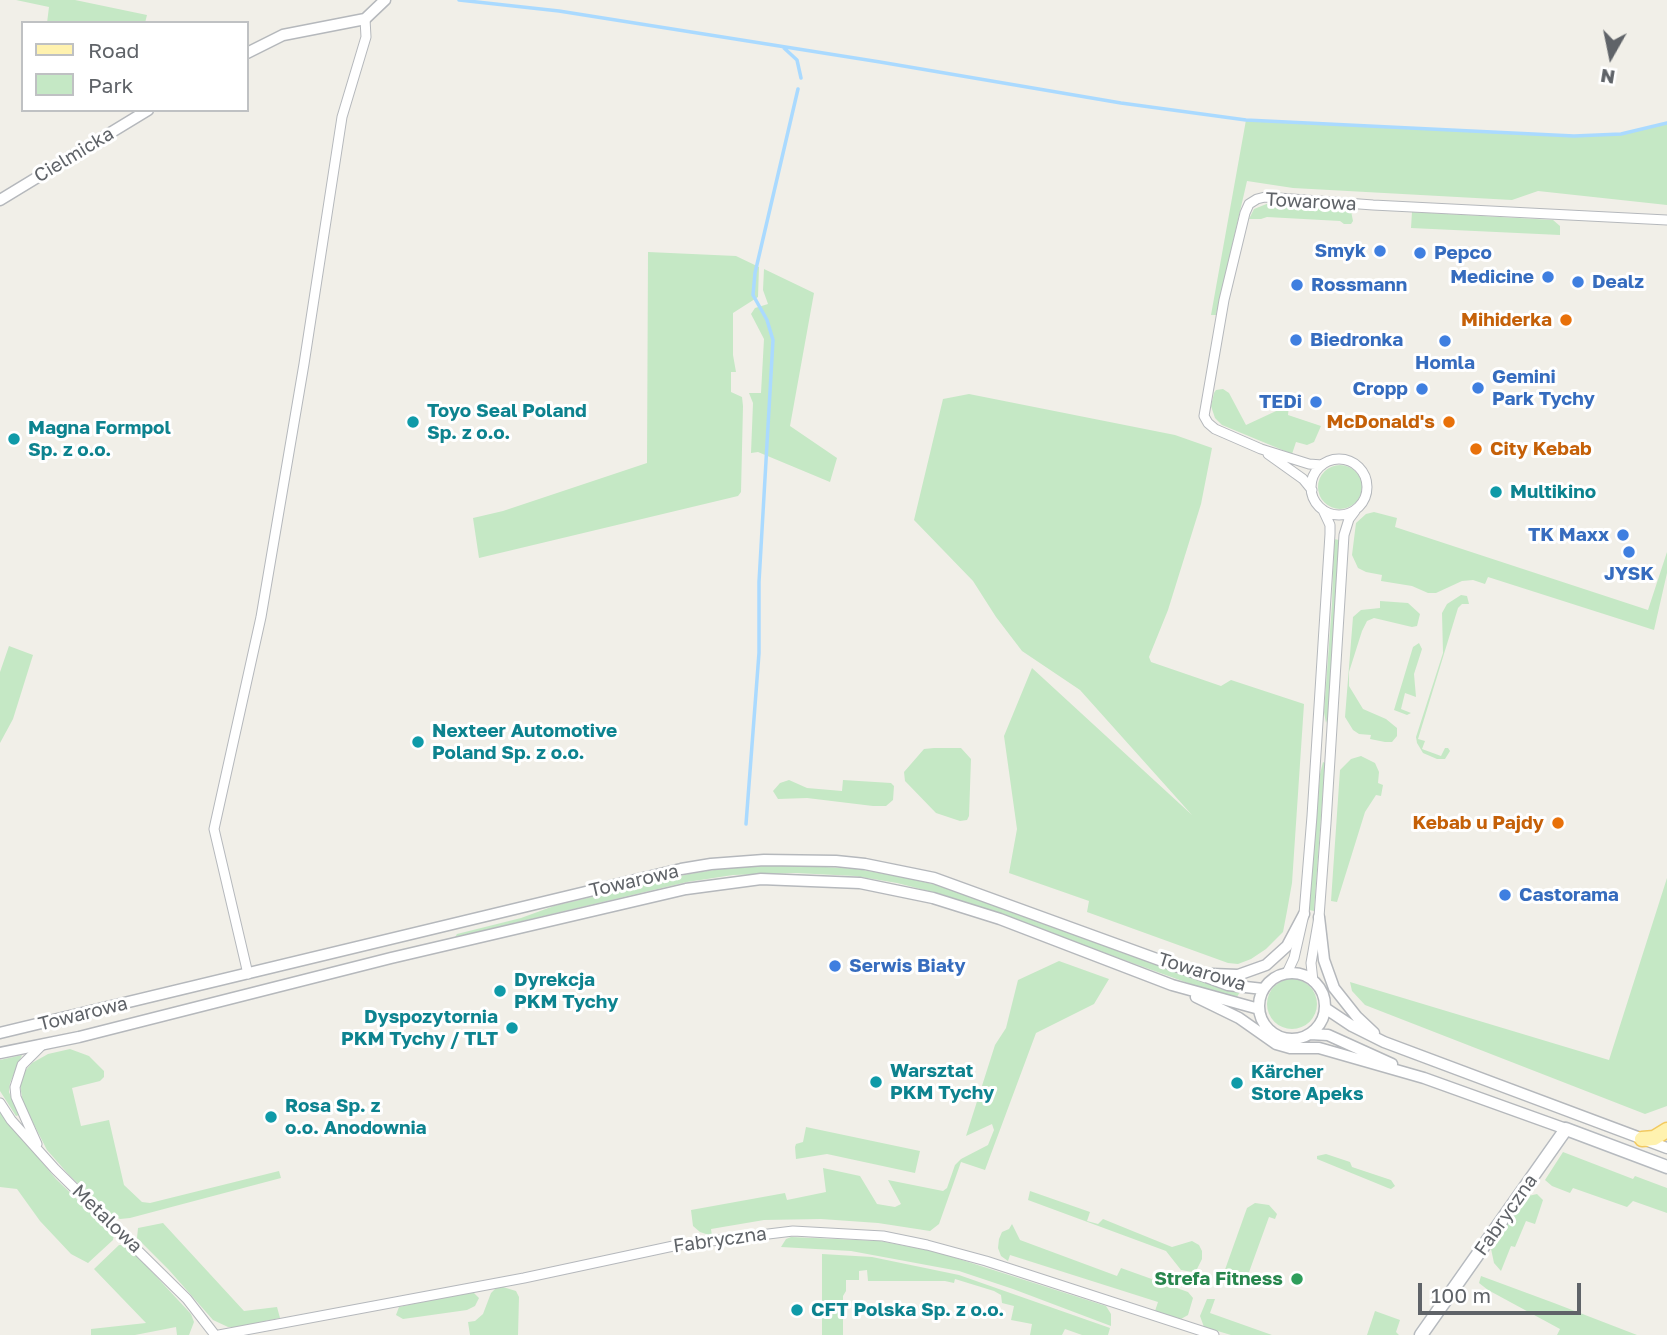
<!DOCTYPE html>
<meta charset="utf-8">
<style>
body{margin:0}
#map{position:relative;width:1667px;height:1335px;overflow:hidden;background:#f1efe8;font-family:"Golos Text",sans-serif}
canvas{display:block}
.legend{position:absolute;left:21px;top:21px;width:228px;height:91px;box-sizing:border-box;background:#fff;border:2px solid #bfc1c3;margin:0;padding:9px 12px;list-style:none;font-size:21px;color:#5f6368}
.legend li{display:flex;align-items:center;gap:14px;height:35px}
.legend b{width:35px;border:2px solid #bfc1c3}
.north{position:absolute;left:1576px;top:21px;width:70px;height:70px;-webkit-text-stroke:5px #fff;paint-order:stroke;rotate:189deg;font-size:19px;font-weight:700;line-height:28px;text-align:center;color:#5f6368}
.north::after{content:'';display:block;margin:auto;width:24px;height:32px;background:#5f6368;clip-path:polygon(50% 0,100% 100%,50% 72%,0 100%)}
.scale{position:absolute;left:1418px;top:1283px;width:163px;height:32px;box-sizing:border-box;border:4px solid #5f6368;border-top:0;padding-left:9px;font-size:21px;line-height:24px;white-space:nowrap;color:#5f6368;-webkit-text-stroke:5px #fff;paint-order:stroke}
</style>
<div id="map">
<canvas width="1667" height="1335"></canvas>
<ul class="legend">
<li><b style="height:9px;background:#fff2af"></b>Road</li>
<li><b style="height:19px;background:#c5e8c5"></b>Park</li>
</ul>
<div class="north">N</div>
<div class="scale">100 m</div>
</div>
<script>
const c = document.querySelector('canvas').getContext('2d');
c.lineJoin = 'round';
function paint(path, color) {
  c.fillStyle = color;
  c.fill(path, 'evenodd');
}
function toPath(rows) {
  const path = new Path2D();
  for (const r of rows) {
    if (r.length === 3) {
      path.moveTo(r[0] + r[2], r[1]);
      path.arc(r[0], r[1], r[2], 0, 2 * Math.PI);
      continue;
    }
    path.moveTo(r[0], r[1]);
    for (let i = 2; i < r.length; i += 2) path.lineTo(r[i], r[i + 1]);
  }
  return path;
}
function stroke(path, color, width, dash) {
  c.strokeStyle = color;
  c.lineWidth = width;
  c.lineCap = dash ? 'butt' : 'round';
  c.setLineDash(dash || []);
  c.stroke(path);
}
function drawText(font, color, halo, rows, align = 'center') {
  c.font = font + ' "Golos Text",sans-serif';
  c.lineWidth = 6;
  c.setLineDash([]);
  c.textBaseline = 'middle';
  c.strokeStyle = halo;
  c.fillStyle = color;
  for (const [text, x, y, turn = 0] of rows) {
    c.save();
    c.translate(x, y);
    c.rotate((+turn || 0) * Math.PI / 180);
    c.textAlign = isNaN(turn) ? turn : align;
    if (halo) c.strokeText(text, 0, 0);
    c.fillText(text, 0, 0);
    c.restore();
  }
}
const green = toPath([
 [16,0,75,0,147,15,145,23,47,23,49,7],
 [1246,120,1574,136,1621,134,1667,123,1667,205,1538,191,1512,200,1293,188,1247,181,1216,315,1211,315],
 [1269,203,1347,208,1351,211,1353,221,1351,224,1344,224,1340,221,1267,217,1261,219,1249,219,1254,209],
 [1412,212,1553,220,1560,226,1560,235,1411,228],
 [648,252,736,256,759,267,758,297,733,313,733,355,736,372,731,372,731,392,742,397,743,406,741,492,738,496,479,558,473,518,503,511,647,463],
 [764,269,814,293,790,426,837,458,830,482,758,452,751,453,753,403,749,393,761,393,764,339,751,314,755,308,768,304,763,290],
 [1223,389,1229,393,1246,425,1289,405,1288,415,1321,426,1314,442,1307,445,1296,442,1292,454,1222,425,1215,418,1211,406,1214,393,1216,390],
 [969,394,1175,435,1212,448,1201,504,1168,610,1149,657,1151,662,1221,686,1231,680,1304,704,1292,883,1287,911,1283,932,1266,949,1251,959,1238,964,1228,963,1087,912,1089,901,1009,873,1017,829,1004,736,1032,668,1192,815,1080,690,1022,651,996,617,973,581,914,520,943,399],
 [1340,487,22],
 [1374,512,1397,518,1395,527,1648,610,1667,552,1667,573,1654,630,1488,577,1485,584,1473,580,1462,581,1436,593,1428,593,1412,586,1381,581,1382,575,1366,572,1358,568,1352,555,1356,523,1366,514],
 [1334,539,1339,540,1328,717,1326,723,1324,712,1332,604],
 [1461,595,1467,596,1469,604,1462,604,1458,608,1418,739,1425,741,1422,749,1441,756,1445,748,1448,748,1450,751,1445,759,1437,759,1423,753,1417,743,1416,737,1443,653,1442,613,1447,604],
 [1380,601,1408,603,1420,614,1417,626,1412,627,1374,618,1367,621,1362,631,1349,672,1349,686,1363,709,1386,719,1397,728,1397,736,1392,742,1385,742,1370,739,1371,735,1359,734,1353,730,1345,717,1353,617,1361,610,1380,608],
 [1419,643,1422,649,1414,674,1416,697,1405,693,1401,709,1411,713,1407,715,1394,710,1413,647],
 [9,646,33,655,13,719,0,743,0,672],
 [934,748,961,748,971,759,969,816,967,820,960,821,936,813,905,781,904,772,924,749],
 [1361,756,1375,763,1379,772,1378,783,1383,785,1381,796,1376,795,1365,812,1337,902,1331,901,1340,770,1351,759],
 [1323,762,1325,763,1314,911,1309,910,1320,774],
 [789,780,807,788,842,791,843,780,891,783,894,786,893,800,886,806,873,806,807,798,778,799,773,791,780,783],
 [795,865,856,869,898,876,945,887,1203,982,1240,992,1235,1000,944,895,897,883,855,876,795,873,733,875,687,882,455,937,457,934,521,918,554,906,689,874,733,867],
 [1667,878,1667,1106,1645,1114,1365,1005,1352,991,1350,982,1609,1060],
 [1059,961,1109,979,1094,1004,1036,1033,985,1170,961,1162,939,1224,930,1231,878,1223,821,1219,764,1220,711,1229,712,1236,700,1232,693,1226,691,1210,785,1193,787,1200,826,1192,823,1168,860,1176,877,1204,895,1207,901,1204,888,1180,943,1191,947,1188,955,1165,961,1159,988,1145,994,1130,992,1124,966,1136,995,1045,1006,1028,1018,980],
 [1292,1004,25],
 [70,1049,89,1056,104,1071,104,1077,100,1081,72,1088,81,1126,109,1120,124,1185,142,1202,150,1203,279,1171,281,1178,130,1218,120,1219,112,1215,69,1175,47,1150,23,1103,20,1085,24,1072,32,1063,48,1054],
 [22,1055,10,1083,9,1092,19,1115,16,1116,0,1091,0,1060],
 [0,1112,56,1179,114,1235,113,1240,88,1263,71,1254,40,1221,17,1189,0,1187],
 [806,1127,920,1151,915,1173,827,1154,796,1159,795,1147,796,1144,803,1142],
 [1563,1152,1633,1179,1635,1176,1667,1188,1667,1213,1633,1201,1627,1207,1573,1188,1570,1193,1552,1186,1545,1180],
 [1326,1154,1350,1162,1352,1167,1391,1180,1395,1186,1391,1189,1388,1188,1317,1159,1317,1156],
 [1030,1191,1090,1212,1087,1221,1098,1224,1103,1219,1172,1247,1192,1241,1199,1245,1202,1251,1202,1259,1197,1269,1192,1272,1181,1270,1166,1251,1028,1200],
 [1537,1194,1543,1200,1535,1224,1526,1221,1515,1247,1511,1246,1501,1271,1494,1263,1490,1244,1524,1197],
 [1255,1203,1269,1205,1277,1214,1275,1219,1269,1217,1244,1286,1222,1278,1247,1208],
 [163,1223,244,1311,277,1307,280,1318,237,1327,228,1327,213,1320,169,1270,137,1238,138,1228],
 [1012,1224,1020,1240,1117,1276,1121,1268,1188,1292,1193,1298,1188,1315,1181,1319,1155,1311,1158,1302,1010,1255,1008,1261,1001,1256,998,1248,999,1239,1002,1232,1009,1229],
 [791,1237,880,1241,937,1252,1106,1306,1111,1314,1111,1326,1013,1289,959,1271,851,1251,781,1247,786,1239],
 [119,1245,127,1245,191,1314,194,1322,189,1335,177,1335,176,1327,135,1335,91,1335,91,1329,146,1323,94,1269],
 [822,1254,872,1257,959,1275,1110,1328,1108,1335,1082,1335,1065,1329,1062,1335,1030,1335,1032,1324,1011,1320,1014,1306,1002,1303,1001,1295,994,1291,955,1279,954,1283,945,1281,868,1281,867,1270,859,1271,859,1280,846,1280,846,1291,843,1296,843,1335,822,1335],
 [1481,1276,1554,1303,1637,1335,1557,1335,1560,1329,1488,1290,1479,1283],
 [503,1287,516,1291,519,1297,518,1335,470,1335,468,1322,475,1321,483,1314,491,1293,496,1288],
 [467,1292,474,1293,479,1298,475,1306,467,1310,403,1319,396,1315,399,1307],
 [1207,1299,1215,1299,1210,1313,1272,1335,1231,1335,1204,1327,1200,1316],
 [1375,1311,1400,1320,1396,1332,1399,1335,1367,1335]
]);
const stream = toPath([
 [459,0,559,11,880,62,1121,103,1246,120,1574,136,1621,134,1667,123],
 [784,48,797,60,801,78],
 [746,824,759,653,759,582,773,340,767,320,753,295,755,273,798,89]
]);
const minor = toPath([
 [1268,454,1303,479,1312,490],
 [1339,487,28],
 [1322,465,1309,464,1261,449,1215,429,1208,423,1204,416,1224,300,1245,213,1249,204,1257,199,1265,197,1373,205,1667,220],
 [1287,973,1294,958,1304,914,1312,816,1330,534,1330,525,1323,510],
 [248,974,214,829,261,617,304,364,342,117,366,37,365,19],
 [1313,981,1311,963,1319,917,1326,823,1344,535,1349,519,1355,511],
 [0,1103,11,1120,55,1169,187,1299,215,1335],
 [37,1144,16,1097,15,1087,22,1065,41,1046],
 [219,1335,524,1278,678,1245,793,1231,883,1236,927,1245,986,1261,1214,1335]
]);
const tertiary = toPath([
 [247,53,283,35,365,19,385,0],
 [0,200,148,110],
 [1319,917,1324,960,1334,988,1357,1017,1374,1033],
 [1292,1006,33],
 [1212,974,1238,975,1266,965,1287,946,1304,914],
 [1196,997,1239,1018,1276,1044,1290,1048,1319,1048,1424,1078,1566,1129],
 [1325,1008,1352,1026,1384,1042,1667,1148],
 [0,1033,681,869,711,864,764,860,836,861,865,864,934,878,1209,978,1228,985,1263,989],
 [1310,1034,1328,1035,1392,1064],
 [0,1053,79,1037,391,958,686,889,761,879,860,883,933,898,1000,919,1172,985,1259,1009]
]);
const secondary = toPath([
 [1421,1335,1566,1129,1667,1167]
]);
const primary = toPath([
 [1642,1139,1654,1138,1667,1130]
]);
const markers = [
 [1380,251,7,"#3f7fe0"],
 [1420,253,7,"#3f7fe0"],
 [1548,277,7,"#3f7fe0"],
 [1578,282,7,"#3f7fe0"],
 [1297,285,7,"#3f7fe0"],
 [1566,320,7,"#e8710a"],
 [1296,340,7,"#3f7fe0"],
 [1445,341,7,"#3f7fe0"],
 [1478,388,7,"#3f7fe0"],
 [1422,389,7,"#3f7fe0"],
 [1316,402,7,"#3f7fe0"],
 [413,422,7,"#0f9aa8"],
 [1449,422,7,"#e8710a"],
 [14,439,7,"#0f9aa8"],
 [1476,449,7,"#e8710a"],
 [1496,492,7,"#0f9aa8"],
 [1623,535,7,"#3f7fe0"],
 [1629,552,7,"#3f7fe0"],
 [418,742,7,"#0f9aa8"],
 [1558,823,7,"#e8710a"],
 [1505,895,7,"#3f7fe0"],
 [835,966,7,"#3f7fe0"],
 [500,991,7,"#0f9aa8"],
 [512,1028,7,"#0f9aa8"],
 [876,1082,7,"#0f9aa8"],
 [1237,1083,7,"#0f9aa8"],
 [271,1117,7,"#0f9aa8"],
 [1297,1279,7,"#2e9e5b"],
 [797,1310,7,"#0f9aa8"]
];
const streetNames = [
 ["Cielmicka",74,155,-31],
 ["Towarowa",1311,202,3],
 ["Towarowa",634,881,-13],
 ["Towarowa",1202,972,17],
 ["Towarowa",83,1014,-14],
 ["Fabryczna",1506,1215,-55],
 ["Metalowa",107,1219,44],
 ["Fabryczna",720,1240,-8]
];
const shopNames = [
 ["Smyk",1366,251,"right"],
 ["Pepco",1434,253],
 ["Medicine",1534,277,"right"],
 ["Dealz",1592,282],
 ["Rossmann",1311,285],
 ["Biedronka",1310,340],
 ["Homla",1445,363,"center"],
 ["Gemini",1492,377],
 ["Park Tychy",1492,399],
 ["Cropp",1408,389,"right"],
 ["TEDi",1302,402,"right"],
 ["TK Maxx",1609,535,"right"],
 ["JYSK",1629,574,"center"],
 ["Castorama",1519,895],
 ["Serwis Biały",849,966]
];
const foodNames = [
 ["Mihiderka",1552,320],
 ["McDonald's",1435,422],
 ["City Kebab",1490,449,"left"],
 ["Kebab u Pajdy",1544,823]
];
const cultureNames = [
 ["Toyo Seal Poland",427,411],
 ["Sp. z o.o.",427,433],
 ["Magna Formpol",28,428],
 ["Sp. z o.o.",28,450],
 ["Multikino",1510,492],
 ["Nexteer Automotive",432,731],
 ["Poland Sp. z o.o.",432,753],
 ["Dyrekcja",514,980],
 ["PKM Tychy",514,1002],
 ["Dyspozytornia",498,1017,"right"],
 ["PKM Tychy / TLT",498,1039,"right"],
 ["Warsztat",890,1071],
 ["PKM Tychy",890,1093],
 ["Kärcher",1251,1072],
 ["Store Apeks",1251,1094],
 ["Rosa Sp. z",285,1106],
 ["o.o. Anodownia",285,1128],
 ["CFT Polska Sp. z o.o.",811,1310]
];
const leisureNames = [
 ["Strefa Fitness",1283,1279]
];
paint(green, '#c5e8c5');
stroke(stream, '#aadaff', 3.5);
stroke(minor, '#b5b8bc', 11);
stroke(tertiary, '#b5b8bc', 13);
stroke(secondary, '#b6babf', 15);
stroke(primary, '#f2c960', 17);
stroke(minor, '#fff', 9);
stroke(tertiary, '#fff', 10);
stroke(secondary, '#fff', 12);
stroke(primary, '#fff2af', 14);
for (const [x, y, r, color] of markers) {
  const dot = new Path2D();
  dot.arc(x, y, r, 0, 2 * Math.PI);
  c.fillStyle = color;
  c.fill(dot);
  stroke(dot, '#fff', 2.5);
}
drawText('19px', '#5f6368', '#fff', streetNames);
drawText('bold 19px', '#366cbe', '#fff', shopNames, 'left');
drawText('bold 19px', '#c56008', '#fff', foodNames, 'right');
drawText('bold 19px', '#0d838f', '#fff', cultureNames, 'left');
drawText('bold 19px', '#27864d', '#fff', leisureNames, 'right');
</script>
